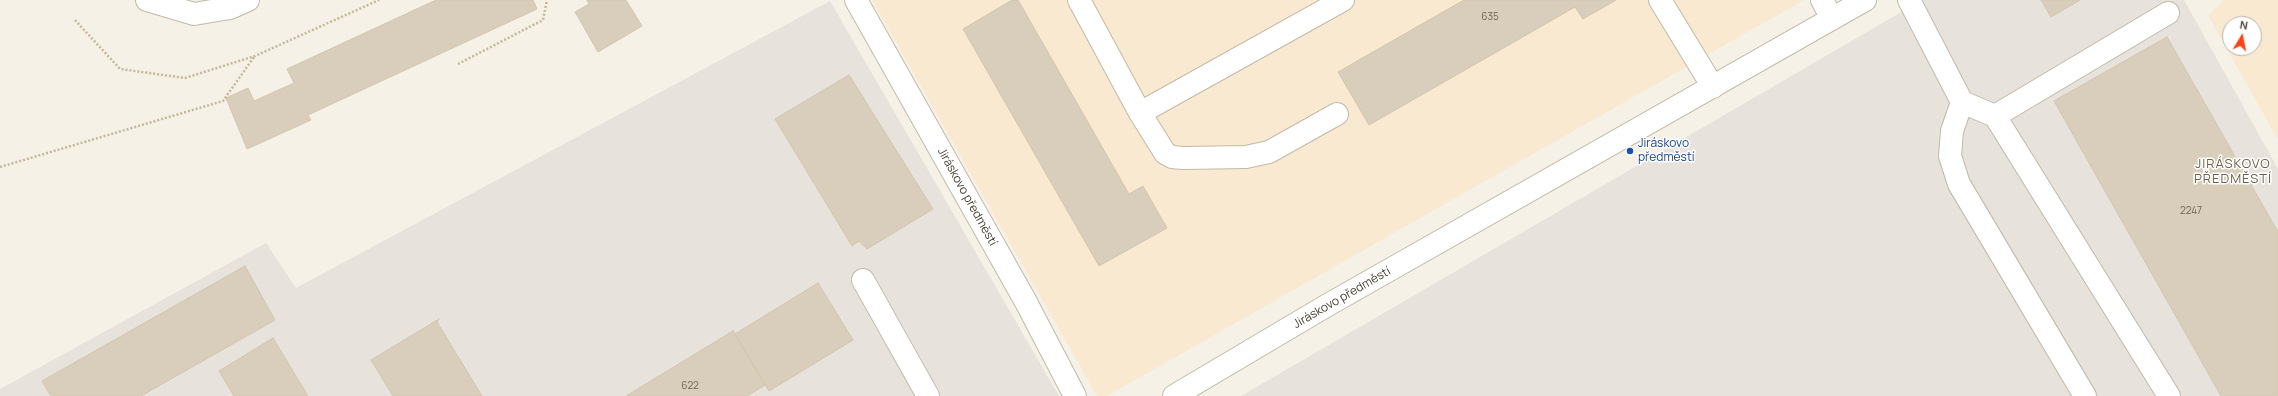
<!DOCTYPE html>
<meta charset="utf-8">
<style>
body{margin:0}
#map{position:relative;width:2278px;height:396px;overflow:hidden;background:#f5f1e7;font-family:Manrope,sans-serif}
canvas{display:block}
.north{position:absolute;left:2222px;top:16px;width:40px;height:40px;box-sizing:border-box;background:#fff;border:1px solid #b6b3ae;border-radius:50%;rotate:10deg;font-size:11px;font-weight:700;line-height:16px;text-align:center;color:#494235}
.north::after{content:'';display:block;margin:auto;width:14px;height:18px;background:#ff4113;clip-path:polygon(50% 0,100% 100%,50% 72%,0 100%)}
</style>
<div id="map">
<canvas width="2278" height="396"></canvas>
<div class="north">N</div>
</div>
<script>
const c = document.querySelector('canvas').getContext('2d');
c.lineJoin = 'round';
function paint(path, color) {
  c.fillStyle = color;
  c.fill(path, 'evenodd');
}
function toPath(rows) {
  const path = new Path2D();
  for (const r of rows) {
    path.moveTo(r[0], r[1]);
    for (let i = 2; i < r.length; i += 2) path.lineTo(r[i], r[i + 1]);
  }
  return path;
}
function stroke(path, color, width, dash) {
  c.strokeStyle = color;
  c.lineWidth = width;
  c.lineCap = dash ? 'butt' : 'round';
  c.setLineDash(dash || []);
  c.stroke(path);
}
function drawText(font, color, halo, rows, align = 'center') {
  c.font = font + ' Manrope,sans-serif';
  c.lineWidth = 3;
  c.setLineDash([]);
  c.textBaseline = 'middle';
  c.strokeStyle = halo;
  c.fillStyle = color;
  for (const [text, x, y, turn = 0] of rows) {
    c.save();
    c.translate(x, y);
    c.rotate((+turn || 0) * Math.PI / 180);
    c.textAlign = isNaN(turn) ? turn : align;
    if (halo) c.strokeText(text, 0, 0);
    c.fillText(text, 0, 0);
    c.restore();
  }
}
const commercial = toPath([
 [872,0,1804,0,1107,396,1097,396],
 [2224,0,2278,0,2278,140,2208,15],
 [2230,24,2254,24,2254,48,2230,48]
]);
const industrial = toPath([
 [1922,0,2184,0,2278,169,2278,396,1241,396],
 [830,1,1059,396,0,396,0,389,266,243,296,288]
]);
const building = toPath([
 [436,0,533,0,537,9,308,115,311,120,247,149,226,98,248,88,254,101,294,83,287,69,436,0],
 [587,0,626,0,642,26,598,52,575,12,589,4,587,0],
 [1012,0,1018,0,1129,194,1143,186,1167,228,1099,266,963,29,1012,0],
 [1464,0,1616,0,1583,19,1575,7,1369,125,1338,72,1464,0],
 [2041,0,2080,0,2051,17,2041,0],
 [2167,37,2278,232,2278,396,2221,396,2054,101,2167,37],
 [849,75,933,209,867,249,859,241,852,246,775,119,849,75],
 [245,266,275,320,141,396,51,396,42,381,245,266],
 [818,283,853,340,769,391,735,334,818,283],
 [439,319,437,322,482,396,393,396,371,360,439,319],
 [733,331,765,385,747,396,626,396,733,331],
 [273,338,308,396,234,396,219,371,273,338]
]);
const path = toPath([
 [75,20,120,69,185,78,255,56,379,0],
 [458,64,543,20,547,0],
 [0,167,223,101,254,57]
]);
const minor = toPath([
 [147,0,194,14,230,8,248,0],
 [856,0,1026,302,1075,396],
 [1079,0,1140,113,1343,0],
 [1660,0,1713,87],
 [1822,0,1832,19],
 [1909,0,1962,102,1995,116,2169,396],
 [1962,102,1952,131,1950,156,1959,184,2085,396],
 [1140,113,1165,153,1172,157,1183,158,1246,157,1269,152,1337,114],
 [1995,116,2168,13],
 [863,280,928,396],
 [1174,396,1326,306,1865,0]
]);
const markers = [
 [1630,151,4,"#1a4fb4"]
];
const numberNames = [
 ["635",1490,17],
 ["2247",2191,211],
 ["622",690,386]
];
const transitNames = [
 ["Jiráskovo",1638,144],
 ["předměstí",1638,158]
];
const streetNames = [
 ["Jiráskovo předměstí",967,197,61],
 ["Jiráskovo předměstí",1342,298,-30]
];
const neighbourhoodNames = [
 ["JIRÁSKOVO",2233,164],
 ["PŘEDMĚSTÍ",2233,179]
];
paint(commercial, '#f9e9d0');
paint(industrial, '#e7e2db');
paint(building, '#d8cebb');
stroke(building, '#d3c6ad', 1);
stroke(minor, '#c1baa8', 24);
stroke(path, '#c5b798', 2.5, [2, 2]);
stroke(minor, '#fff', 22);
for (const [x, y, r, color] of markers) {
  const dot = new Path2D();
  dot.arc(x, y, r, 0, 2 * Math.PI);
  c.fillStyle = color;
  c.fill(dot);
  stroke(dot, '#fff', 1.5);
}
drawText('10px', '#6d6556', null, numberNames);
drawText('12px', '#164399', '#fff', transitNames, 'left');
drawText('12px', '#494235', '#fff', streetNames);
c.letterSpacing = '1px';
drawText('13px', '#6d604b', '#fff', neighbourhoodNames);
c.letterSpacing = '0px';
</script>
